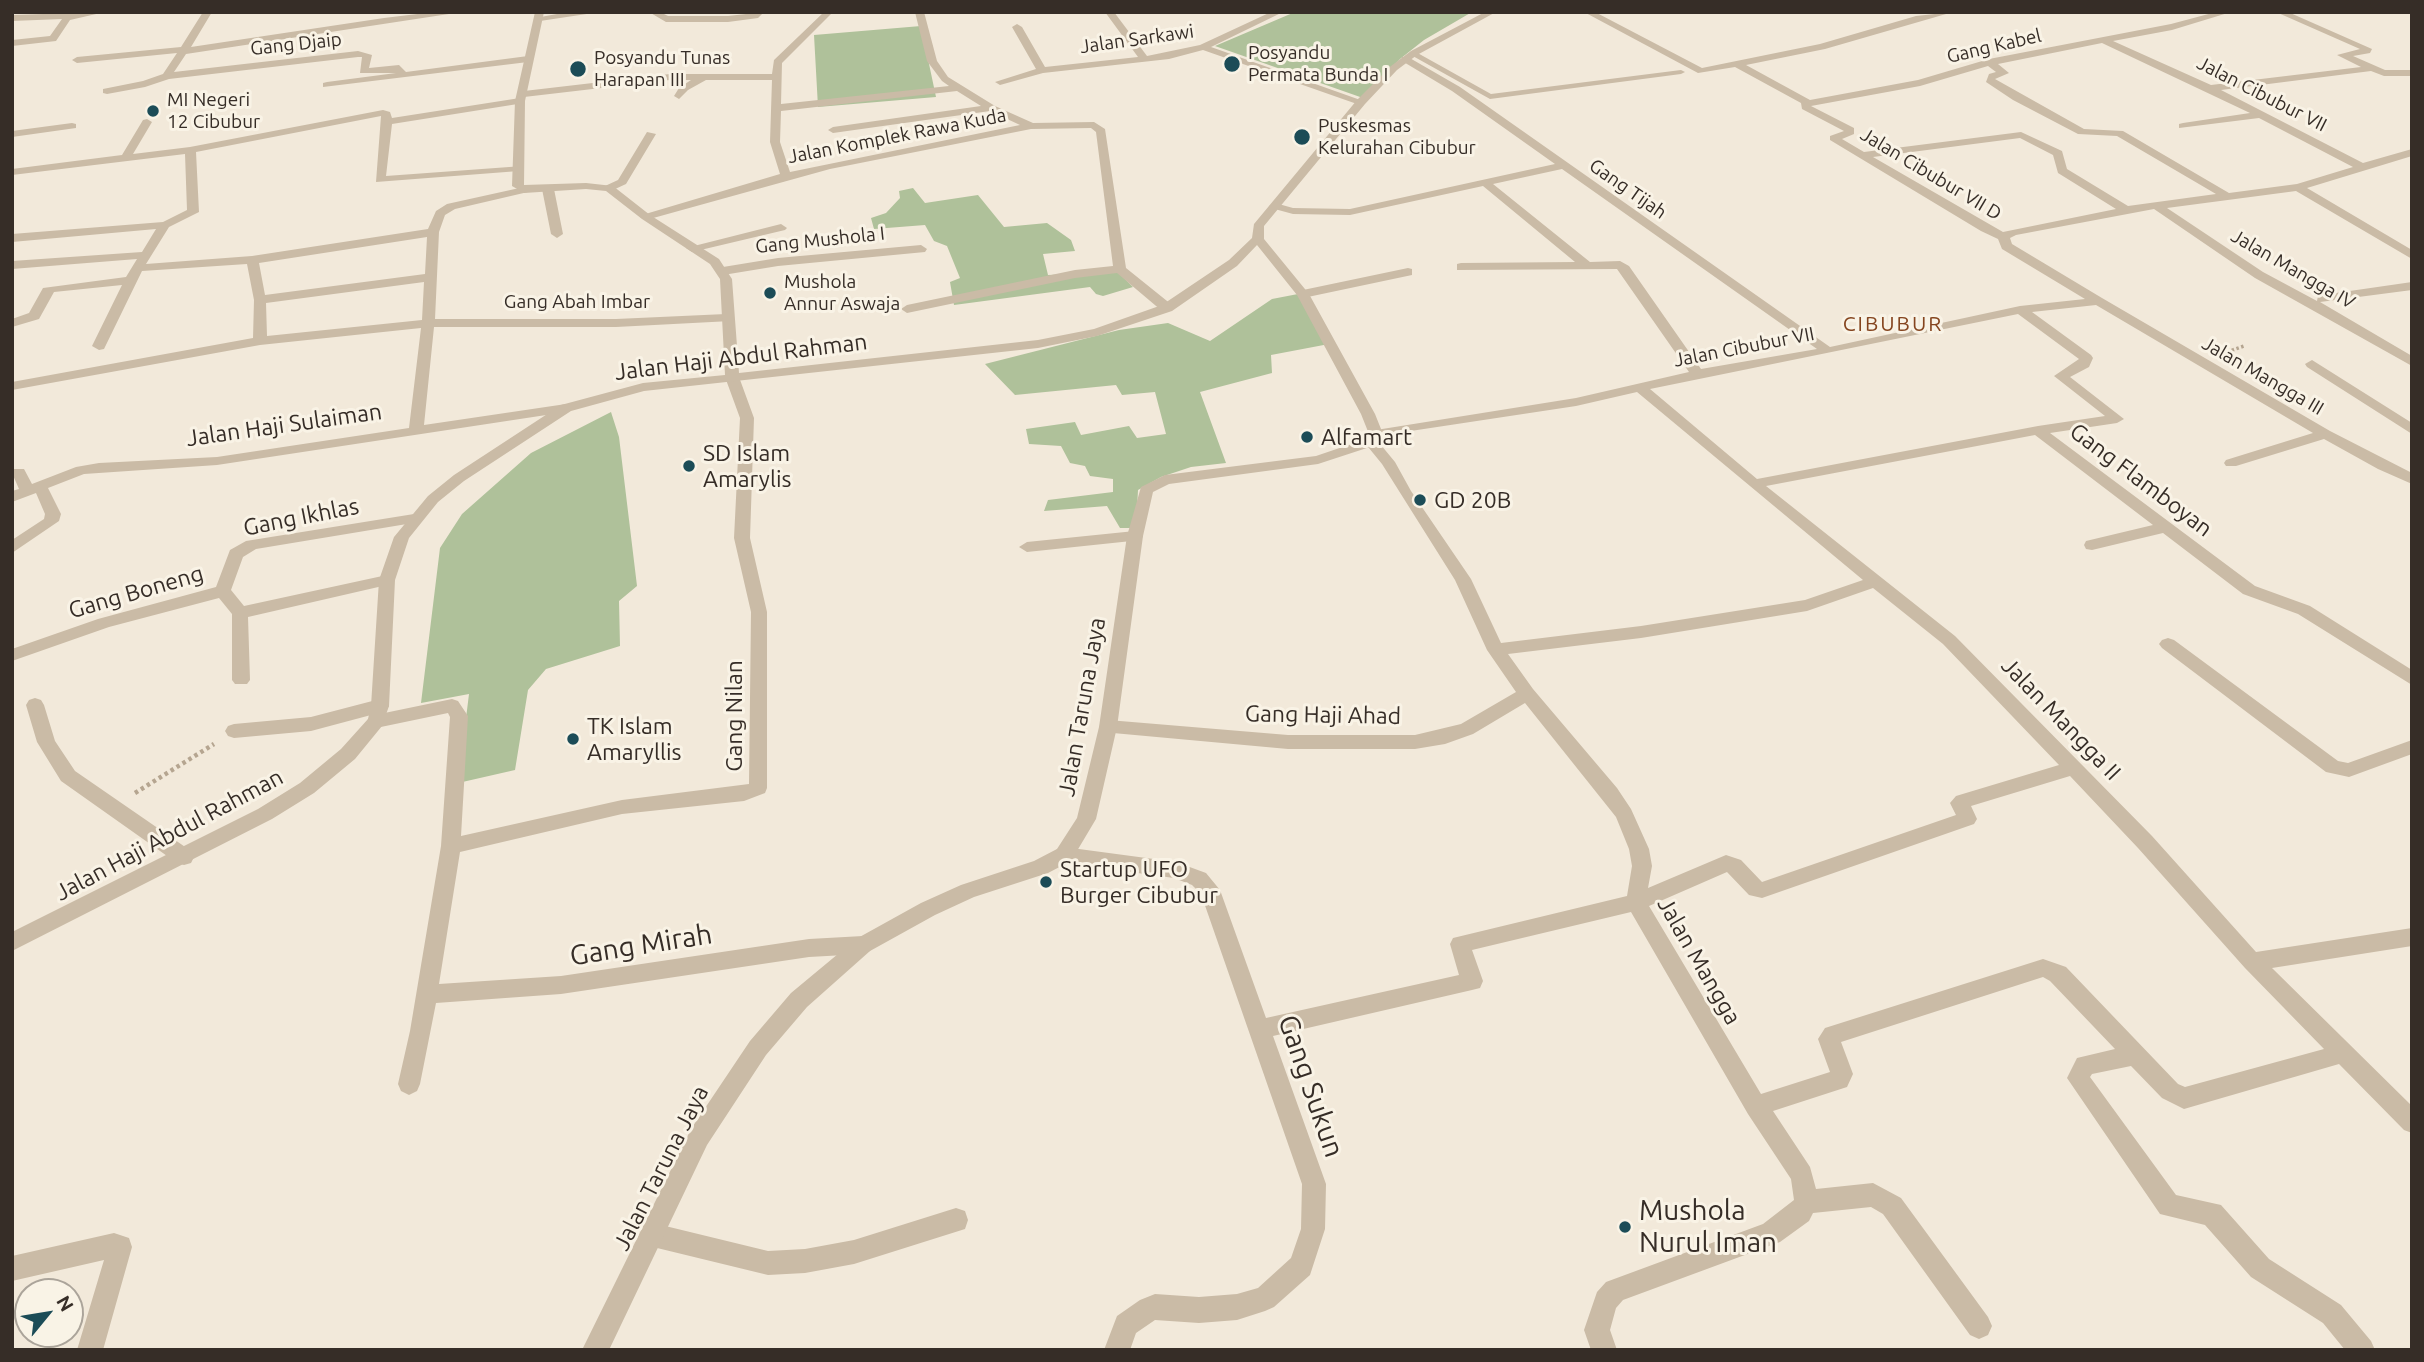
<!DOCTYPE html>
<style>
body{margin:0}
#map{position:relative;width:2424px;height:1362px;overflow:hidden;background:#f2e9da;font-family:Ubuntu,sans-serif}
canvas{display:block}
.frame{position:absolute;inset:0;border:14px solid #362d27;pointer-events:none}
.north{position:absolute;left:14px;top:1278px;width:70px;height:70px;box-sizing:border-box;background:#f9f3e6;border:2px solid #aba49a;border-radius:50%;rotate:60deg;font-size:19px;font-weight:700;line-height:28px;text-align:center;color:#362d27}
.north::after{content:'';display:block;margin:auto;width:24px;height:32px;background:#1c4c57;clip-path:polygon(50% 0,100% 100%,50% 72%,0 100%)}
</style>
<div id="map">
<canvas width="2424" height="1362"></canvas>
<div class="frame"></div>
<div class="north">N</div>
</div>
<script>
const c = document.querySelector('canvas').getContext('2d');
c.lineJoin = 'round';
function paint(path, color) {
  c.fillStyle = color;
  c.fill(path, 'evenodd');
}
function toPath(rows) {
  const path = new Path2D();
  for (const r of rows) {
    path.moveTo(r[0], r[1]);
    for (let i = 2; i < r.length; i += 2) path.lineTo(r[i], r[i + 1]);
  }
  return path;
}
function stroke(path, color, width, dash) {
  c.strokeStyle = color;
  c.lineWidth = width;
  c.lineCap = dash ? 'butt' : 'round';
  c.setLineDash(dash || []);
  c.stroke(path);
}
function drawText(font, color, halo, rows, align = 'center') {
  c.font = font + ' Ubuntu,sans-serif';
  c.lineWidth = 6;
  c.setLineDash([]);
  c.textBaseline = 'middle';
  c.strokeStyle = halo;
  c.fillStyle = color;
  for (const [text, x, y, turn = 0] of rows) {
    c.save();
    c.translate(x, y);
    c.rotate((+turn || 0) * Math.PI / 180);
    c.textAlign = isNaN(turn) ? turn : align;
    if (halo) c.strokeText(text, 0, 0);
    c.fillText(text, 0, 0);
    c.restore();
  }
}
const green = toPath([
 [1295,12,1472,12,1424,40,1400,59,1363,98,1215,46],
 [921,26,936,97,818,107,814,35],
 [913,188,925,203,978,195,1004,227,1047,223,1071,240,1075,251,1043,254,1048,275,1118,272,1133,287,1103,296,1096,294,1090,287,954,305,950,282,960,278,947,246,934,241,925,225,874,229,871,218,886,213,900,198,899,191],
 [1298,294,1329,344,1271,355,1272,373,1200,392,1226,463,1191,467,1161,477,1138,490,1136,528,1120,528,1107,506,1044,511,1048,500,1113,492,1113,479,1090,476,1085,466,1070,463,1061,446,1029,444,1026,429,1075,422,1081,435,1129,426,1137,438,1166,434,1155,392,1122,395,1116,385,1015,395,985,364,1119,330,1168,323,1210,341,1272,299],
 [611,412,619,437,637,586,619,601,620,646,546,669,528,690,515,770,458,783,469,694,421,703,440,548,462,514,531,453]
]);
const pathFar1 = toPath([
 [2227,352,2244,346]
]);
const path = toPath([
 [135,793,214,744]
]);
const service = toPath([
 [1414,51,1491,94,1681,70,1685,72,1681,74,1490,99,1411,55,1410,53,1414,51]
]);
const minor = toPath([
 [105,12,70,20,56,41,12,46,12,40,50,36,62,19,12,21,12,15,105,12],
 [203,12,212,12,191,47,384,18,434,12,462,12,186,54,174,72,358,51,372,55,369,68,399,65,406,72,528,56,533,59,528,62,323,87,323,83,327,82,396,73,360,73,362,57,358,57,169,79,145,87,107,94,103,93,103,89,143,81,163,74,177,53,77,63,72,60,77,57,181,47,203,12],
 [568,12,600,12,540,21,535,18,568,12],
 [649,12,660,12,668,16,728,16,764,12,758,18,728,22,666,22,649,12],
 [824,12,833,12,782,63,781,104,949,86,942,81,927,61,915,12,924,12,937,61,948,77,995,106,1033,123,1094,122,1105,129,1126,268,1172,305,1172,311,1162,311,1117,273,1075,278,907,313,901,309,907,305,1075,270,1113,266,1096,132,1091,128,1031,129,830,169,646,220,640,217,642,215,780,174,770,142,772,80,706,80,688,90,679,99,674,96,679,88,691,80,670,80,524,97,519,94,524,91,670,74,772,74,774,60,824,12],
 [957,91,981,106,833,127,828,130,833,133,990,111,1020,125,790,172,780,142,781,111,957,91],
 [1105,12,1114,12,1147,56,1200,45,1271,12,1283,12,1211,47,1366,102,1357,104,1203,50,1169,59,1043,73,1000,85,995,82,1036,69,1012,27,1017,24,1022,27,1045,67,1138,57,1105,12],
 [1584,12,1595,12,1702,68,1820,44,1916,16,1953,12,1825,49,1746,65,1810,100,1918,80,1989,59,2171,24,2216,12,2231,12,2172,30,2113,41,2211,85,2361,67,2337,55,2360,49,2276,12,2288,12,2372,49,2370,53,2353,56,2385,70,2412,70,2412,76,2384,76,2371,71,2221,90,2363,163,2412,149,2412,156,2307,188,2412,250,2412,259,2296,191,2167,208,2263,272,2317,301,2318,296,2322,295,2412,282,2412,290,2320,302,2412,356,2412,366,2255,278,2154,209,2016,235,2010,238,2012,244,2102,298,2330,431,2412,473,2412,484,2378,469,2324,439,2236,466,2226,466,2224,463,2226,460,2313,433,2096,305,2032,312,2091,355,2093,358,2089,367,2070,377,2124,419,2117,423,2050,433,2255,586,2310,606,2412,670,2412,685,2298,614,2243,594,2163,533,2092,550,2086,549,2084,545,2086,541,2153,525,2035,435,1766,486,1955,636,2152,836,2256,952,2412,928,2412,946,2272,968,2412,1106,2412,1133,2404,1130,2339,1064,2184,1109,2162,1098,2131,1066,2092,1074,2090,1077,2176,1195,2221,1205,2269,1259,2341,1305,2371,1341,2375,1350,2345,1350,2323,1323,2251,1277,2205,1225,2160,1214,2067,1078,2077,1058,2115,1049,2050,981,2043,977,1841,1042,1853,1074,1847,1087,1773,1111,1810,1167,1816,1189,1873,1183,1901,1198,1988,1317,1992,1326,1988,1335,1979,1339,1970,1335,1883,1214,1871,1207,1813,1213,1809,1221,1780,1242,1623,1300,1616,1308,1610,1330,1617,1350,1591,1350,1584,1330,1597,1292,1606,1282,1763,1224,1794,1200,1791,1179,1748,1114,1631,912,1472,950,1483,981,1480,988,1472,990,1273,1036,1326,1184,1325,1229,1310,1275,1274,1307,1265,1311,1237,1320,1199,1323,1155,1320,1136,1333,1130,1350,1104,1350,1117,1316,1140,1300,1155,1294,1199,1297,1237,1294,1258,1288,1291,1258,1301,1229,1302,1184,1201,894,1192,885,1174,878,1064,863,1057,861,1054,855,1057,849,1064,847,1176,862,1206,873,1220,890,1266,1018,1459,975,1450,944,1453,938,1627,896,1632,866,1629,849,1616,817,1525,703,1473,734,1445,744,1415,749,1288,749,1102,732,1099,727,1102,722,1108,720,1288,735,1415,735,1461,724,1516,692,1487,650,1455,580,1382,464,1364,442,1366,439,1376,439,1395,462,1411,491,1471,579,1501,643,1641,626,1805,600,1863,580,1637,392,1576,406,1371,437,1369,434,1371,431,1376,430,1576,398,1689,372,1617,269,1457,270,1457,264,1461,263,1575,262,1483,186,1350,215,1293,214,1271,208,1269,206,1275,203,1293,208,1350,209,1555,164,1452,91,1402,61,1402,57,1408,57,1460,87,1830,347,2020,306,2085,299,2002,249,1998,239,1981,231,1830,140,1830,136,1844,131,1802,109,1801,103,1735,67,1698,73,1584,12],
 [2102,43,2250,113,2183,123,2179,124,2179,128,2259,118,2353,167,2297,184,2229,193,2123,131,2084,129,1995,79,2009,73,1998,64,2102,43],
 [1988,66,1996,72,1989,74,1986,82,2013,100,2078,134,2117,136,2216,194,2128,206,2067,169,2062,151,2021,132,1864,152,1842,139,1854,134,1854,128,1811,106,1920,86,1988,66],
 [2020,138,2053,155,2058,173,2116,209,2003,232,1873,157,2020,138],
 [1562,169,1817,349,1701,369,1629,266,1620,261,1590,262,1493,184,1562,169],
 [2018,314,2079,359,2054,376,2105,416,2038,426,1757,479,1650,389,2018,314],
 [1873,588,1943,644,2059,765,1956,796,1950,803,1956,815,1762,882,1741,860,1726,855,1648,888,1652,866,1649,849,1631,809,1617,788,1533,689,1508,654,1641,638,1807,611,1873,588],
 [2070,776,2138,848,2245,968,2324,1049,2185,1087,2178,1084,2066,967,2043,959,1825,1028,1818,1039,1830,1072,1761,1094,1649,906,1727,872,1749,895,1762,898,1974,824,1977,819,1971,806,2070,776],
 [520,98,524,99,524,103,392,124,386,176,523,166,523,170,519,171,376,182,381,116,196,152,199,212,169,227,146,264,252,256,428,229,436,211,447,204,524,187,528,188,528,192,455,209,445,215,439,232,435,319,616,319,726,314,731,315,731,321,616,327,434,327,424,425,566,404,573,408,566,412,217,465,84,474,48,488,61,514,59,521,12,553,12,540,44,519,45,514,36,493,12,502,12,491,19,489,12,473,14,469,24,469,32,484,76,467,99,463,217,457,409,428,421,328,260,345,12,390,12,382,253,338,254,300,247,264,142,271,104,349,99,350,92,346,122,285,54,292,39,319,12,327,12,319,29,313,43,288,126,277,137,259,12,269,12,261,142,252,156,229,12,242,12,234,163,222,187,210,185,154,12,175,12,169,122,155,143,120,147,119,152,122,133,154,190,147,383,110,390,112,392,118,520,98],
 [427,237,425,274,265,295,259,263,427,237],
 [424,282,422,320,267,336,266,303,424,282],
 [72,123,76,124,76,128,12,137,12,131,72,123],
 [647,132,656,134,626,184,613,190,605,190,605,186,618,180,647,132],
 [548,186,554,189,563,234,557,238,551,234,542,189,548,186],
 [781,224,787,228,785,230,692,252,686,248,781,224],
 [921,245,927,249,925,252,778,266,723,275,717,271,723,267,778,258,921,245],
 [1408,268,1412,269,1412,275,1303,298,1297,294,1303,290,1408,268],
 [2312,360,2412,423,2412,434,2307,367,2305,364,2312,360],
 [732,373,739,377,754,418,750,538,767,612,767,788,765,793,744,801,622,814,460,852,439,984,561,976,809,939,863,936,870,939,873,945,870,951,863,954,809,957,561,994,436,1003,420,1084,417,1091,409,1095,401,1091,398,1084,410,1031,441,846,450,717,448,713,376,728,370,726,367,721,370,716,452,699,458,701,468,716,461,836,622,800,749,784,751,612,734,538,740,418,725,377,732,373],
 [414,514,419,516,422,519,419,522,256,549,243,557,231,590,244,606,387,575,395,580,387,585,248,617,250,680,247,684,235,684,232,680,232,614,219,598,109,627,12,661,12,649,98,619,216,587,230,550,246,541,414,514],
 [1135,531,1141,532,1143,536,1141,540,1027,552,1019,547,1027,542,1135,531],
 [2168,638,2174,640,2338,761,2348,763,2412,740,2412,754,2349,777,2326,772,2162,648,2159,644,2162,640,2168,638],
 [35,698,41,700,44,705,55,741,75,771,191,851,194,857,191,863,184,865,177,863,61,781,37,742,26,705,29,700,35,698],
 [380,699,386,701,389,706,386,711,311,731,234,738,228,736,225,731,228,726,234,724,311,717,380,699],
 [956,1208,965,1211,968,1220,965,1229,854,1264,805,1273,768,1275,653,1247,644,1244,641,1235,644,1226,653,1223,768,1251,805,1249,854,1240,956,1208],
 [114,1233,129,1238,132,1247,103,1350,77,1350,104,1260,12,1281,12,1256,114,1233]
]);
const tertiary = toPath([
 [535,12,544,12,525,101,524,185,586,183,613,186,650,215,719,259,732,279,739,373,1038,340,1094,329,1162,305,1229,260,1252,238,1254,224,1357,100,1391,66,1411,51,1485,12,1496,12,1417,55,1397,70,1365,104,1264,226,1264,239,1309,294,1375,414,1383,434,1378,442,1376,445,1318,464,1169,484,1153,492,1143,536,1117,727,1096,819,1071,861,1048,873,974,897,935,915,870,951,807,1007,766,1055,707,1145,609,1350,582,1350,691,1129,750,1041,791,993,856,939,921,903,961,885,1034,861,1057,849,1077,818,1099,727,1127,536,1141,487,1165,475,1316,456,1366,439,1369,434,1361,414,1297,295,1257,245,1237,266,1172,311,1097,336,1038,348,644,391,571,411,464,481,438,502,409,538,395,580,389,706,382,726,355,759,314,793,272,819,12,951,12,932,258,809,300,783,341,749,368,719,371,706,379,580,394,537,428,496,454,475,561,405,643,383,725,375,720,279,710,264,642,219,606,191,586,189,524,193,512,186,515,101,535,12]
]);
const markers = [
 [1232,64,9,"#1c4c57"],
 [578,69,9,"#1c4c57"],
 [153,111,7,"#1c4c57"],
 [1302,137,9,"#1c4c57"],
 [770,293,7,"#1c4c57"],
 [1307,437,7,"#1c4c57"],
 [689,466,7,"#1c4c57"],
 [1420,500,7,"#1c4c57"],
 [573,739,7,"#1c4c57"],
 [1046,882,7,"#1c4c57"],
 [1625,1227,7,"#1c4c57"]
];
const farStreetnames = [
 ["Jalan Sarkawi",1137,39,-8],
 ["Gang Djaip",296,44,-6],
 ["Gang Kabel",1994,46,-13],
 ["Jalan Cibubur VII",2262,94,27],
 ["Jalan Komplek Rawa Kuda",897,136,-11],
 ["Jalan Cibubur VII D",1931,174,31],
 ["Gang Tijah",1628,189,35],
 ["Gang Mushola I",820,240,-6],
 ["Jalan Mangga IV",2293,269,30],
 ["Gang Abah Imbar",577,302],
 ["Jalan Cibubur VII",1744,347,-11],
 ["Jalan Mangga III",2263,376,30]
];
const farPoinames = [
 ["Posyandu",1248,53],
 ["Permata Bunda I",1248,75],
 ["Posyandu Tunas",594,58],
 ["Harapan III",594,80],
 ["MI Negeri",167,100],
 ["12 Cibubur",167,122],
 ["Puskesmas",1318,126],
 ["Kelurahan Cibubur",1318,148],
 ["Mushola",784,282],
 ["Annur Aswaja",784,304]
];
const farQuarternames = [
 ["CIBUBUR",1893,324]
];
const streetNames = [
 ["Jalan Haji Abdul Rahman",741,357,-7],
 ["Jalan Haji Sulaiman",284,425,-8],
 ["Gang Flamboyan",2141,480,37],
 ["Gang Ikhlas",301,517,-11],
 ["Gang Boneng",136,592,-16],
 ["Jalan Taruna Jaya",1082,707,-80],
 ["Gang Haji Ahad",1323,715,1],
 ["Gang Nilan",734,716,-90],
 ["Jalan Mangga II",2061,719,46],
 ["Jalan Haji Abdul Rahman",169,835,-28],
 ["Jalan Mangga",1699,961,60],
 ["Jalan Taruna Jaya",661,1168,-63]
];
const poiNames = [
 ["Alfamart",1321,437],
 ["SD Islam",703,453],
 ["Amarylis",703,479],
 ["GD 20B",1434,500],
 ["TK Islam",587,726],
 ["Amaryllis",587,752],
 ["Startup UFO",1060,869],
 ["Burger Cibubur",1060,895]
];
const nearStreetnames = [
 ["Gang Mirah",641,945,-9],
 ["Gang Sukun",1311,1086,71]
];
const nearPoinames = [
 ["Mushola",1639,1211],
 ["Nurul Iman",1639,1243]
];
paint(green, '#afc19a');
stroke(pathFar1, '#b5a590', 3.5, [2.5, 2.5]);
stroke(path, '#b5a590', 4.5, [3.5, 3.5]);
paint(service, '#cabba6');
paint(minor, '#cabba6');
paint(tertiary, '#cabba6');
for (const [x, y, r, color] of markers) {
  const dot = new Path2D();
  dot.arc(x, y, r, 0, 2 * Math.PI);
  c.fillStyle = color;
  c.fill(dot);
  stroke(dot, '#f9f3e6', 2.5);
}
drawText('19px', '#362d27', '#f9f3e6', farStreetnames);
drawText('19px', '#362d27', '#f9f3e6', farPoinames, 'left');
c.letterSpacing = '2px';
drawText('21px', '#85451f', '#f9f3e6', farQuarternames);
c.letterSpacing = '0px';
drawText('23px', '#362d27', '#f9f3e6', streetNames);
drawText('23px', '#362d27', '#f9f3e6', poiNames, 'left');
drawText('28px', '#362d27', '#f9f3e6', nearStreetnames);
drawText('28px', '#362d27', '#f9f3e6', nearPoinames, 'left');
</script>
